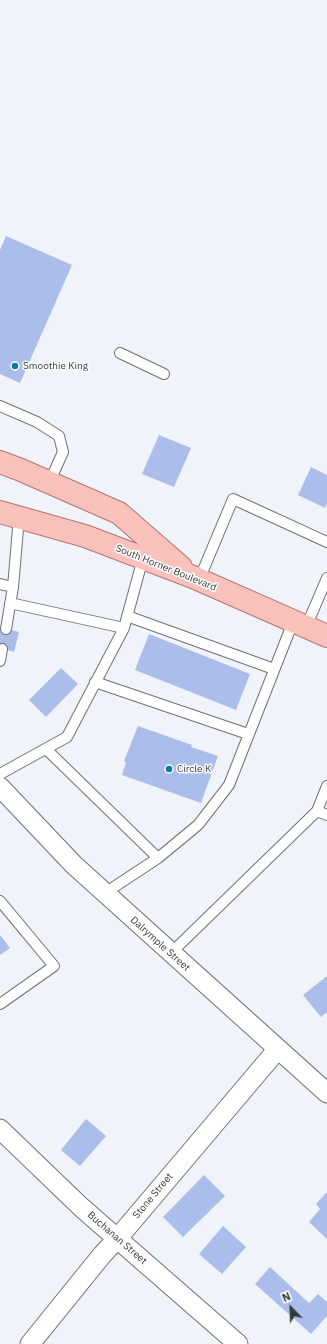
<!DOCTYPE html>
<style>
body{margin:0}
#map{position:relative;width:327px;height:1344px;overflow:hidden;background:#f0f3f9;font-family:"IBM Plex Sans",sans-serif}
canvas{display:block}
.north{position:absolute;left:271px;top:1288px;width:40px;height:40px;-webkit-text-stroke:3px #fff;paint-order:stroke;rotate:337deg;font-size:11px;font-weight:700;line-height:16px;text-align:center;color:#37383a}
.north::after{content:'';display:block;margin:auto;width:14px;height:18px;background:#37383a;clip-path:polygon(50% 0,100% 100%,50% 72%,0 100%)}
</style>
<div id="map">
<canvas width="327" height="1344"></canvas>
<div class="north">N</div>
</div>
<script>
const c = document.querySelector('canvas').getContext('2d');
c.lineJoin = 'round';
function paint(path, color) {
  c.fillStyle = color;
  c.fill(path, 'evenodd');
}
function toPath(rows) {
  const path = new Path2D();
  for (const r of rows) {
    path.moveTo(r[0], r[1]);
    for (let i = 2; i < r.length; i += 2) path.lineTo(r[i], r[i + 1]);
  }
  return path;
}
function stroke(path, color, width, dash) {
  c.strokeStyle = color;
  c.lineWidth = width;
  c.lineCap = dash ? 'butt' : 'round';
  c.setLineDash(dash || []);
  c.stroke(path);
}
function drawText(font, color, halo, rows, align = 'center') {
  c.font = font + ' "IBM Plex Sans",sans-serif';
  c.lineWidth = 3;
  c.setLineDash([]);
  c.textBaseline = 'middle';
  c.strokeStyle = halo;
  c.fillStyle = color;
  for (const [text, x, y, turn = 0] of rows) {
    c.save();
    c.translate(x, y);
    c.rotate((+turn || 0) * Math.PI / 180);
    c.textAlign = isNaN(turn) ? turn : align;
    if (halo) c.strokeText(text, 0, 0);
    c.fillText(text, 0, 0);
    c.restore();
  }
}
const building = toPath([
 [6,236,72,265,20,383,0,374,0,250],
 [159,435,191,448,174,487,142,474],
 [311,467,327,475,327,503,325,508,298,495],
 [0,627,19,632,14,652,0,648],
 [149,634,250,674,236,710,135,670],
 [61,668,78,684,46,717,29,700],
 [138,726,192,745,191,747,218,756,201,803,122,775,126,762,124,761],
 [0,935,10,948,0,955],
 [327,976,327,1014,326,1013,321,1017,303,995],
 [86,1119,106,1136,80,1166,61,1150],
 [204,1175,225,1196,183,1237,163,1217],
 [327,1192,327,1239,309,1222,320,1209,316,1204],
 [223,1226,246,1247,222,1274,199,1254],
 [270,1267,309,1303,318,1294,327,1302,327,1316,311,1334,255,1284]
]);
const lane = toPath([
 [120,353,164,374],
 [0,406,37,422,59,436,63,452,49,483],
 [199,580,233,499,327,542],
 [0,584,13,587,19,517],
 [10,603,124,628,143,558],
 [127,616,274,669],
 [306,627,327,578],
 [6,629,13,587],
 [0,661,2,649],
 [95,682,248,734],
 [46,749,158,858,105,893],
 [0,774,67,737,124,628],
 [317,811,327,786],
 [158,858,198,825,229,785,293,622],
 [0,901,54,966,0,1004],
 [171,953,317,811,327,815]
]);
const street = toPath([
 [0,787,74,865,327,1093],
 [0,1129,81,1207,238,1344],
 [30,1344,102,1255,117,1239,277,1050]
]);
const primary = toPath([
 [0,462,21,470,119,513,181,567],
 [0,512,85,536,193,577,327,636]
]);
const markers = [
 [15,366,4,"#0879a3"],
 [169,769,4,"#0879a3"]
];
const poiNames = [
 ["Smoothie King",23,366],
 ["Circle K",177,769]
];
const streetNames = [
 ["South Horner Boulevard",166,568,22],
 ["Dalrymple Street",160,944,42],
 ["Stone Street",153,1196,-50],
 ["Buchanan Street",117,1238,41]
];
paint(building, '#abbeeb');
stroke(lane, '#6e7075', 12);
stroke(street, '#6e7075', 21);
stroke(primary, '#b27670', 24);
stroke(lane, '#fff', 10);
stroke(street, '#fff', 19);
stroke(primary, '#f9c1bb', 22);
for (const [x, y, r, color] of markers) {
  const dot = new Path2D();
  dot.arc(x, y, r, 0, 2 * Math.PI);
  c.fillStyle = color;
  c.fill(dot);
  stroke(dot, '#fff', 1.5);
}
drawText('10px', '#37383a', '#fff', poiNames, 'left');
drawText('10px', '#37383a', '#fff', streetNames);
</script>
